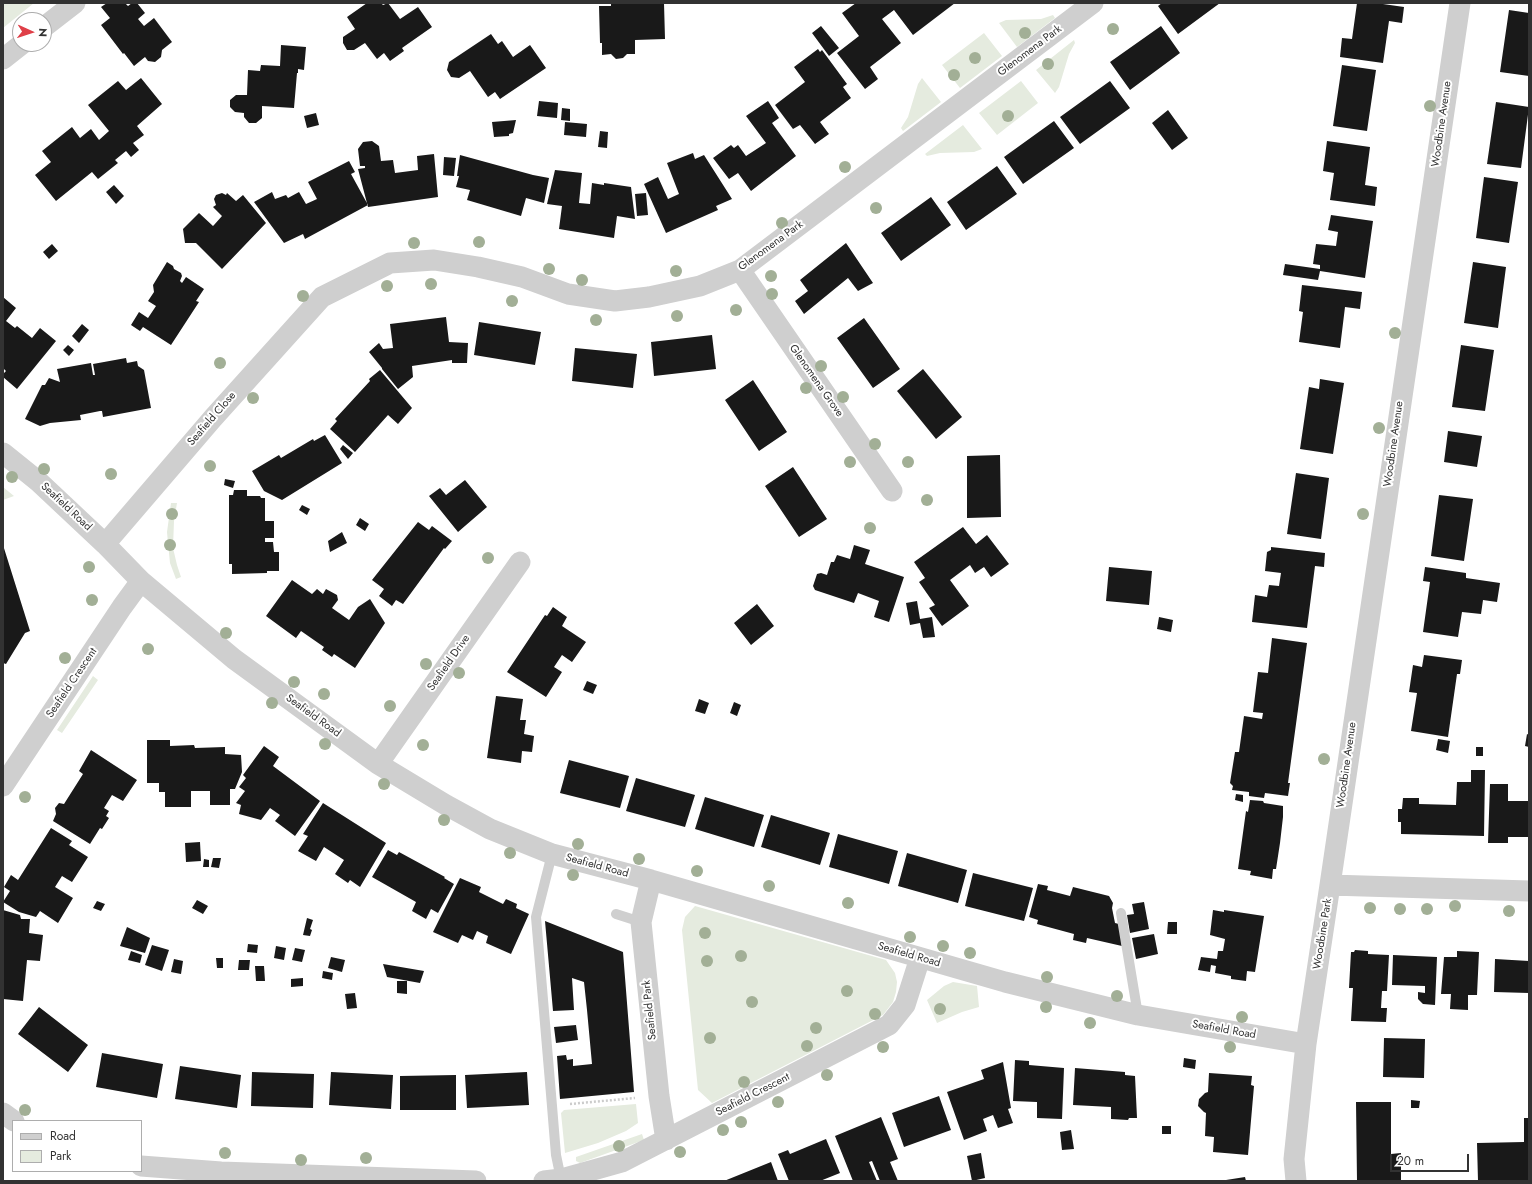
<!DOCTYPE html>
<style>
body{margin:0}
#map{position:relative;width:1532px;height:1184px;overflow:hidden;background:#fff;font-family:Jost,sans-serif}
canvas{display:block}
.frame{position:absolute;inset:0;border:4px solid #323232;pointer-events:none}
.legend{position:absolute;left:12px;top:1120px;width:130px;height:52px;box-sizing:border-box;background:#fff;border:1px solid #adadad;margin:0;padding:5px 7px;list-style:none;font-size:12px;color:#323232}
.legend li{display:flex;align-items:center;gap:8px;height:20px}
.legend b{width:20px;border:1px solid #adadad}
.north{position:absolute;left:12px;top:12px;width:40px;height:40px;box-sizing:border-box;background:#fff;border:1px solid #adadad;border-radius:50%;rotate:93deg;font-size:11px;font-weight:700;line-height:16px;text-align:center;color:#323232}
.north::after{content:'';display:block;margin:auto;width:14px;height:18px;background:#df3f48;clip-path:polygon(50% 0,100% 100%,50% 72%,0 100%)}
.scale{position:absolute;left:1390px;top:1154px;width:79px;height:18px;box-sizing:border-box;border:2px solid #323232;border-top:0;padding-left:5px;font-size:12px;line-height:14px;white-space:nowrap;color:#323232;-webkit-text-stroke:3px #fff;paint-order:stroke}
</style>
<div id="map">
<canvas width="1532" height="1184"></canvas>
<div class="frame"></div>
<ul class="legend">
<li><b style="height:5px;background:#cfcfcf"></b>Road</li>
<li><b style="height:11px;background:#e5ebdf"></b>Park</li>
</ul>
<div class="north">N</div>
<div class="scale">20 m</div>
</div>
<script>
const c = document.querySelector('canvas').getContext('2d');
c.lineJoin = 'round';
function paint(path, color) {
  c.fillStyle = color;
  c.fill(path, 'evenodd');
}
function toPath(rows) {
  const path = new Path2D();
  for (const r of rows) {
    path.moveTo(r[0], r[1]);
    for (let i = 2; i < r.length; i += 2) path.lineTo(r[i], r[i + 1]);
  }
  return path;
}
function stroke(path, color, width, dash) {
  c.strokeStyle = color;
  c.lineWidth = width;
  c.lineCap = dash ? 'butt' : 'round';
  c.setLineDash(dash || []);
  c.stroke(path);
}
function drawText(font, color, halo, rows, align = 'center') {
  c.font = font + ' Jost,sans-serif';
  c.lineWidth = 4;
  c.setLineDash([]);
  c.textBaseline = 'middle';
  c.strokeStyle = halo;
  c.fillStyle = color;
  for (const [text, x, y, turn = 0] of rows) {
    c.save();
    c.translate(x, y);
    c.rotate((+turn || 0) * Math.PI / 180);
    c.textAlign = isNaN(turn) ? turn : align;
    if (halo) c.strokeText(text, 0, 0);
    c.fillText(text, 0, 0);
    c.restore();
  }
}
const green = toPath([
 [4,3,34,3,3,28,3,4],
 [1053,15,1055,18,1017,47,999,23,1006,20,1041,19],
 [984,33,1002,56,960,88,942,65],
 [1074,40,1075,43,1069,54,1059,87,1055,93,1036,70],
 [922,78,941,102,903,131,901,128,908,117,918,84],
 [1021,81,1038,103,997,135,979,113],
 [963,125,982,149,974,152,940,153,927,156,925,154],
 [3,487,14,496,3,500],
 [171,503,177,503,174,521,173,548,177,565,181,577,176,579,170,563,168,543,167,532],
 [93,676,98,680,62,733,57,730],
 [695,906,886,960,895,973,897,982,896,992,893,1002,883,1015,712,1103,698,1090,682,930,685,917],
 [953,982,977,986,979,1007,962,1012,937,1023,927,1000,944,986],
 [636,1104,638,1123,626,1131,598,1143,565,1153,561,1113,564,1110],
 [642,1134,644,1140,580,1163,576,1161,576,1157]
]);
const building = toPath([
 [107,3,125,3,128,6,132,3,137,3,145,13,138,19,144,26,154,18,172,42,162,50,161,57,155,62,148,61,145,57,134,66,124,53,123,54,101,25,110,18,101,7],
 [367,3,381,3,383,5,388,3,400,19,418,7,432,27,402,48,404,51,390,61,384,53,377,59,365,43,354,50,347,50,343,43,343,37,355,29,347,17],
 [611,3,664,3,665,39,635,40,635,54,627,54,623,58,616,59,611,54,602,55,602,43,600,43,599,6,611,6],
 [856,3,955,3,913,35,894,10,882,19,901,43,870,67,878,79,865,89,837,53,859,36,842,13],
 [1162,3,1220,3,1178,34,1158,6],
 [1357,3,1376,3,1404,7,1402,23,1389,21,1383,63,1340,57,1342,38,1352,39],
 [1509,10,1529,13,1529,76,1500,72],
 [821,26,839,48,829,56,812,33],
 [1161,26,1180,53,1130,90,1110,62],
 [491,34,498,44,502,41,513,57,530,45,546,68,500,99,495,92,488,97,470,71,459,78,451,77,447,70,449,62],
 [281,45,306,47,304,70,298,69,298,73,297,73,294,108,262,106,262,118,256,123,249,123,244,117,244,113,235,112,230,107,230,100,236,95,247,95,248,70,260,71,261,65,280,66],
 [818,49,820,52,822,50,847,84,843,87,851,98,820,122,829,134,815,144,800,125,793,129,775,105,805,82,794,67],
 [1342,65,1376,70,1367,131,1333,126],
 [141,78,162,104,137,126,144,135,133,143,139,150,131,157,126,151,115,160,118,163,98,179,92,172,56,201,35,175,51,162,42,151,72,127,80,138,91,129,99,140,109,131,88,105,118,81,126,90],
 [1110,81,1130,108,1080,144,1060,117],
 [539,101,558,103,557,118,537,116],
 [768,101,779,118,772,123,796,156,751,191,738,173,729,179,713,158,731,145,734,148,738,145,746,156,766,143,746,116],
 [1496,102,1529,107,1521,168,1487,164],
 [562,108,570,109,570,121,561,120],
 [1168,110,1188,138,1172,150,1152,123],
 [316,113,319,125,307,128,304,116],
 [516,120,513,133,509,134,509,136,494,137,492,122],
 [1054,121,1074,148,1023,184,1004,157],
 [565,122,587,124,586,137,564,135],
 [600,131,608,132,607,148,598,147],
 [372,141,379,146,381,161,393,160,395,173,418,170,417,156,434,154,438,197,368,207,358,169,365,168,365,166,360,166,358,149,363,142],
 [1327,141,1370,147,1365,185,1377,187,1375,206,1330,200,1334,173,1323,171],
 [693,153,695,159,704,155,732,199,716,206,718,210,666,233,644,184,658,177,668,199,679,194,667,163],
 [460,155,533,175,549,178,544,203,526,198,521,216,467,200,470,190,456,187,459,176,457,176],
 [444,157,456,158,454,176,443,175],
 [349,161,355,172,351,174,368,205,305,239,303,234,284,243,254,202,272,192,275,199,286,195,288,198,299,192,306,204,317,199,308,182],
 [997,166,1017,194,966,230,947,202],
 [555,170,582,173,579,203,590,204,592,183,604,185,604,183,631,187,635,219,617,216,614,238,559,229,562,206,547,204],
 [1484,177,1518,182,1509,243,1476,238],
 [114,185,124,196,116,204,106,192],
 [222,193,226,195,227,193,236,201,243,195,266,223,222,269,196,243,185,243,183,229,199,213,213,226,214,225,222,216,213,207,216,205,214,199,216,195],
 [646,193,648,215,637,216,635,194],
 [931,197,951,225,901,261,881,233],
 [1331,215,1373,221,1365,278,1320,271,1318,280,1283,275,1285,264,1320,269,1320,265,1313,264,1316,244,1336,246,1338,232,1328,230],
 [846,243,873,283,858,291,848,278,804,314,795,301,808,291,800,280],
 [52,244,58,251,49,259,43,252],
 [167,262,173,266,174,269,181,273,182,276,180,281,182,283,186,277,204,289,196,301,199,302,171,345,143,327,140,331,131,325,139,312,148,318,156,306,148,301,154,292,153,285],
 [1473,262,1506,267,1498,328,1464,323],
 [1302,285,1362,292,1360,309,1345,307,1340,348,1299,342,1303,312,1299,311],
 [3,297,16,308,6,321,15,328,17,326,32,338,40,328,56,341,17,389,3,377,3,374,6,371,3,368],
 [446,317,449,342,468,343,467,363,452,363,452,360,412,366,413,377,398,389,382,369,382,368,369,352,379,343,383,349,393,348,390,324],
 [864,318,900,369,873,388,837,338],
 [479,322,541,332,535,365,474,355],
 [82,324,89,330,79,343,72,336],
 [712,335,716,369,654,376,651,342],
 [68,345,74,350,69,356,63,350],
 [1461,345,1494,350,1485,411,1452,407],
 [575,348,637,354,633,388,572,381],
 [126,358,127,363,137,361,138,366,144,370,151,408,103,417,102,411,100,411,80,415,81,420,50,423,40,426,25,419,42,385,45,385,49,378,60,382,57,369,91,363,93,375,95,375,93,364],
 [923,369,962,417,936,439,897,391],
 [380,370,412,408,398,424,388,415,355,452,330,429,337,421,335,419,370,381,369,379],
 [1320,379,1344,383,1333,454,1300,449,1309,387,1319,389],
 [753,380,787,432,759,451,725,400],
 [1448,431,1482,436,1477,467,1444,462],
 [325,435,342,463,282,500,264,491,252,471,279,455,281,458,313,439,314,441],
 [343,445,353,453,348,459,340,449],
 [1000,455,1001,517,967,518,967,456],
 [793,467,827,519,799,537,765,486],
 [1296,473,1329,478,1321,539,1287,534],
 [225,479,235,481,233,488,224,485],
 [465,480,487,507,458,532,429,496,440,488,446,495],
 [234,490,247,490,247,496,260,496,261,498,265,498,265,521,274,521,274,538,265,538,265,542,273,542,274,552,279,552,279,571,267,571,267,573,232,574,232,564,229,564,229,495,233,495],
 [1439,495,1473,499,1464,561,1431,556],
 [302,505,310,509,307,515,299,510],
 [360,518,369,524,365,531,356,525],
 [418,522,429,530,432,526,452,541,445,549,444,548,403,604,396,600,392,606,379,596,384,589,372,580],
 [963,527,976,544,987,535,1009,564,991,577,984,567,975,573,970,565,950,580,969,606,942,626,929,608,935,605,919,582,925,578,914,562],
 [342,532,347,543,330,552,328,541],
 [3,545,30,631,25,633,6,664,3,663],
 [854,545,870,550,865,564,904,577,889,622,874,617,879,601,858,593,854,603,815,590,813,586,817,574,821,573,827,575,831,562,834,562,837,555,850,559],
 [1271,547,1325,553,1324,567,1315,566,1307,628,1252,622,1255,595,1267,597,1269,585,1279,586,1281,573,1265,571,1267,552,1271,550],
 [1109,567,1152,571,1149,605,1106,601],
 [1425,567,1466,573,1466,578,1500,583,1497,602,1483,600,1481,614,1462,612,1458,637,1423,632,1430,582,1423,581],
 [292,580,312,594,317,589,323,594,326,589,337,595,338,600,332,608,349,620,358,607,370,599,385,623,355,668,334,654,332,657,322,650,324,647,301,631,296,638,266,616],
 [917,601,920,619,932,617,935,637,923,638,920,623,910,625,906,603],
 [757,604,774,626,751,645,734,623],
 [553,607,567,617,562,626,586,642,572,662,562,655,554,667,562,672,546,697,507,672,545,615,547,616],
 [1159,617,1173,620,1171,632,1157,629],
 [1272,638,1307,643,1288,783,1290,783,1288,796,1265,793,1264,798,1249,796,1249,792,1232,790,1233,786,1230,783,1235,752,1239,752,1244,716,1262,719,1263,713,1253,712,1258,672,1268,673],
 [1424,655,1462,660,1460,674,1457,674,1448,737,1411,731,1417,693,1409,692,1413,665,1422,667],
 [587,681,597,685,593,694,583,690],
 [496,696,523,699,520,720,526,720,524,734,534,736,532,752,522,751,521,763,487,758],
 [699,699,709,703,705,714,695,711],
 [734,702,741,705,737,716,730,713],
 [1527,734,1529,735,1529,747,1525,746],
 [1438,739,1450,741,1448,753,1436,750],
 [147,740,170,740,170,746,194,745,195,748,225,747,225,754,241,755,242,772,235,789,230,789,230,805,210,805,210,791,191,791,191,807,165,807,165,792,159,792,159,783,147,783],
 [264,746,279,757,273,766,320,801,295,836,275,821,280,815,270,808,261,820,239,814,241,805,236,803,245,791,239,787,246,778,243,775],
 [1476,747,1483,747,1483,756,1476,756],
 [91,750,137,780,123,801,112,795,104,808,109,811,106,816,109,818,102,829,100,828,90,844,53,821,56,814,55,808,59,803,64,804,83,774,79,771],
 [569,760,629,776,620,808,560,793],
 [1471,770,1485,770,1484,836,1401,834,1401,822,1398,822,1398,809,1402,809,1403,798,1419,798,1419,804,1456,805,1457,782,1471,782],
 [636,778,695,795,685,827,626,811],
 [1490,784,1508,784,1508,801,1529,801,1529,837,1508,837,1508,843,1488,843],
 [1236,794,1243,795,1243,802,1235,800],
 [705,797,764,815,754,847,695,829],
 [1250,800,1263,801,1264,803,1283,806,1283,817,1280,843,1276,869,1273,869,1272,879,1250,875,1251,871,1238,869,1246,811,1248,812],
 [323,803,386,843,360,887,350,880,348,883,335,874,344,860,324,847,316,861,298,851,308,836,303,834],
 [771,815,830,833,820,865,761,847],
 [51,828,72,841,69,845,88,857,72,882,62,876,55,887,73,898,58,923,40,911,36,917,19,912,3,902,10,891,4,887,11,875,18,880],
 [838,834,898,851,889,884,829,867],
 [200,842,201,861,186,862,185,843],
 [388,850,397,855,399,852,445,877,444,878,454,884,438,913,431,909,426,919,412,911,416,902,372,877],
 [907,853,967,870,958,903,898,886],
 [213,858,221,858,219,868,211,867],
 [204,859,209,860,209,867,203,867],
 [973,873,1033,888,1024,921,965,906],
 [460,878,481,887,479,892,503,904,506,899,517,904,516,908,529,914,511,954,486,943,488,936,477,931,473,940,462,935,458,943,433,932],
 [1038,884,1048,886,1047,890,1070,896,1073,887,1109,896,1113,903,1112,908,1115,923,1119,924,1122,946,1087,938,1086,943,1073,940,1074,934,1037,924,1038,920,1029,917],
 [197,900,208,906,203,914,192,908],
 [97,901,105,904,101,911,93,908],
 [1144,902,1149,929,1130,933,1127,915,1134,914,1132,904],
 [3,910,20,915,21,919,30,919,29,933,43,935,40,961,27,960,23,1001,3,999],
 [1213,910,1224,912,1224,910,1264,916,1255,972,1247,971,1246,981,1231,979,1231,976,1215,973,1216,966,1211,965,1210,972,1198,970,1201,957,1217,959,1218,951,1223,951,1225,939,1210,935],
 [307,918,313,920,310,929,312,930,310,936,303,935],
 [545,921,623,952,634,1092,560,1099,557,1056,566,1055,567,1060,573,1059,573,1066,592,1064,587,1010,584,982,572,978,574,1010,553,1011],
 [1168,922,1177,922,1177,934,1167,934],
 [127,927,150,938,145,953,120,946],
 [1154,934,1158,954,1136,959,1132,938],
 [248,944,258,945,257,953,247,952],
 [152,945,169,950,162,971,145,965],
 [276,946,286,948,284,960,274,958],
 [295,948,305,950,302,962,292,960],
 [1355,950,1368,951,1368,954,1389,955,1387,991,1382,991,1381,1008,1387,1008,1386,1022,1351,1021,1353,988,1349,988,1351,952,1354,952],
 [131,951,142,955,140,963,128,960],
 [1457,951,1479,952,1477,995,1468,995,1468,1010,1450,1009,1451,994,1441,994,1444,957,1457,957],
 [1393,955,1437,957,1435,1005,1423,1004,1418,999,1418,992,1425,993,1425,986,1392,985],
 [331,957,345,960,342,972,328,968],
 [216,958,223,958,223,968,217,968],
 [174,959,183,961,181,974,171,972],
 [1495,959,1529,961,1529,993,1494,992],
 [239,960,250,960,249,970,238,970],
 [383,964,424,971,420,983,387,977],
 [255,966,264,966,265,981,256,981],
 [323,971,333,973,332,980,322,978],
 [303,978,303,986,291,987,291,979],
 [397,981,407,981,407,994,397,993],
 [355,993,357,1008,347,1009,345,994],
 [39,1007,88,1045,68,1072,18,1034],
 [576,1025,578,1040,556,1043,554,1027],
 [1384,1038,1425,1039,1424,1078,1383,1077],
 [102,1053,163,1064,157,1098,96,1087],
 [1184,1058,1196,1060,1195,1069,1183,1067],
 [1015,1060,1029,1061,1029,1065,1064,1068,1062,1119,1037,1118,1037,1102,1013,1101],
 [1003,1062,1011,1108,1008,1109,1013,1123,998,1128,993,1115,983,1119,987,1131,964,1140,947,1092,984,1079,981,1070],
 [180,1066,241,1075,237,1108,175,1099],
 [1075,1068,1125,1072,1125,1075,1135,1076,1137,1118,1129,1118,1128,1120,1111,1119,1111,1107,1073,1105],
 [252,1072,314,1074,313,1108,251,1106],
 [331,1072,393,1075,391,1109,329,1105],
 [527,1072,529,1105,467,1108,465,1075],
 [1209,1073,1252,1076,1251,1085,1254,1086,1248,1155,1213,1152,1214,1137,1205,1136,1206,1113,1204,1112,1198,1106,1199,1099,1205,1093,1208,1092],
 [456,1075,456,1110,400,1110,400,1076],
 [939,1096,951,1130,904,1147,892,1113],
 [1411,1100,1420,1101,1419,1108,1411,1108],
 [1356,1102,1391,1102,1391,1154,1401,1153,1401,1181,1357,1181],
 [881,1117,898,1159,890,1162,898,1181,880,1181,872,1161,869,1162,877,1181,853,1181,835,1136],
 [1524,1118,1529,1118,1529,1181,1478,1181,1477,1143,1524,1142],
 [1162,1126,1171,1126,1171,1134,1162,1134],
 [1071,1130,1074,1149,1062,1150,1060,1132],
 [826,1139,840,1173,820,1181,789,1181,778,1154,788,1150,790,1154],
 [981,1153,985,1178,972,1181,967,1156],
 [771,1162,778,1181,724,1181],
 [1245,1177,1246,1181,1226,1181,1226,1180]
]);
const path = toPath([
 [570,1104,635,1098]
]);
const service = toPath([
 [552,854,536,917,552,1106,556,1155,561,1179],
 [1121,913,1138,1015],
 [616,914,641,922]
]);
const minor = toPath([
 [44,27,75,3],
 [3,59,22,44],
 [740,270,892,491],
 [3,453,39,482,105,544,141,581,234,659,378,764,446,805,490,829,552,854,651,880,1005,982,1138,1015,1306,1044],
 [105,544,213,418,322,297,390,263,434,260,478,267,522,277,568,294,615,301,649,297,700,286,740,270,1093,3],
 [378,764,520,562],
 [3,786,122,607,141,581],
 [651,880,641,922,659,1096,666,1140],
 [1330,885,1529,891],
 [3,1113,14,1121],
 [141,1166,221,1172,476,1181],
 [544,1181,561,1179,622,1162,889,1025,905,1005,920,958],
 [1296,1181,1294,1159,1306,1044,1330,885,1460,3]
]);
const trees = [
 [1113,29],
 [1025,33],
 [975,58],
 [1048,64],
 [954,75],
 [1430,106],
 [1008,116],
 [845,167],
 [876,208],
 [782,223],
 [479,242],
 [414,243],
 [549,269],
 [676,271],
 [771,276],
 [582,280],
 [431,284],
 [387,286],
 [772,294],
 [303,296],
 [512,301],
 [736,310],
 [677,316],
 [596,320],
 [1395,333],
 [220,363],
 [821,366],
 [806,388],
 [843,397],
 [253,398],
 [1379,428],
 [875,444],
 [850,462],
 [908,462],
 [210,466],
 [44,469],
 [111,474],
 [12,477],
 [927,500],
 [172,514],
 [1363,514],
 [870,528],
 [170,545],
 [488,558],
 [89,567],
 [92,600],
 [226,633],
 [148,649],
 [65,658],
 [426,664],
 [459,673],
 [294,682],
 [324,694],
 [272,703],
 [390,706],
 [325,744],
 [423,745],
 [1324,759],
 [384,784],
 [25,797],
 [444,820],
 [578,844],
 [510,853],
 [639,859],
 [697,871],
 [573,875],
 [769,886],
 [848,903],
 [1455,906],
 [1370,908],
 [1400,909],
 [1427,909],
 [1509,911],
 [705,933],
 [910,937],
 [943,946],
 [970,953],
 [741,956],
 [707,961],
 [1047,977],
 [847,991],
 [1117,996],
 [752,1002],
 [1046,1007],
 [940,1009],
 [875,1014],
 [1242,1017],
 [1090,1023],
 [816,1028],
 [710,1038],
 [807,1046],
 [883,1047],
 [1230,1047],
 [827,1075],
 [744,1082],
 [778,1102],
 [25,1110],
 [741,1122],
 [723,1130],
 [619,1146],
 [680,1152],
 [225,1153],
 [366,1158],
 [301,1160]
];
const streetNames = [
 ["Glenomena Park",1030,51,-37],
 ["Woodbine Avenue",1442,124,-82],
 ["Glenomena Park",771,246,-36],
 ["Glenomena Grove",816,381,55],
 ["Seafield Close",212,419,-49],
 ["Woodbine Avenue",1394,444,-82],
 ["Seafield Road",66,507,43],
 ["Seafield Drive",449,663,-55],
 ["Seafield Crescent",72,683,-56],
 ["Seafield Road",313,716,36],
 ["Woodbine Avenue",1347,765,-82],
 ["Seafield Road",597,866,15],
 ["Woodbine Park",1323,934,-81],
 ["Seafield Road",909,955,16],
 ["Seafield Park",650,1010,-96],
 ["Seafield Road",1224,1030,10],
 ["Seafield Crescent",753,1095,-27]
];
paint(green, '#e5ebdf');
paint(building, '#191919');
stroke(path, '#ccc', 2.5, [2, 2]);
stroke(service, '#cfcfcf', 10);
stroke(minor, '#cfcfcf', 21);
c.fillStyle = '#a2af96';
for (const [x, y] of trees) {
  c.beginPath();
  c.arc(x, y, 6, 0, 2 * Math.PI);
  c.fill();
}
drawText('11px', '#323232', '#fff', streetNames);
</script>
